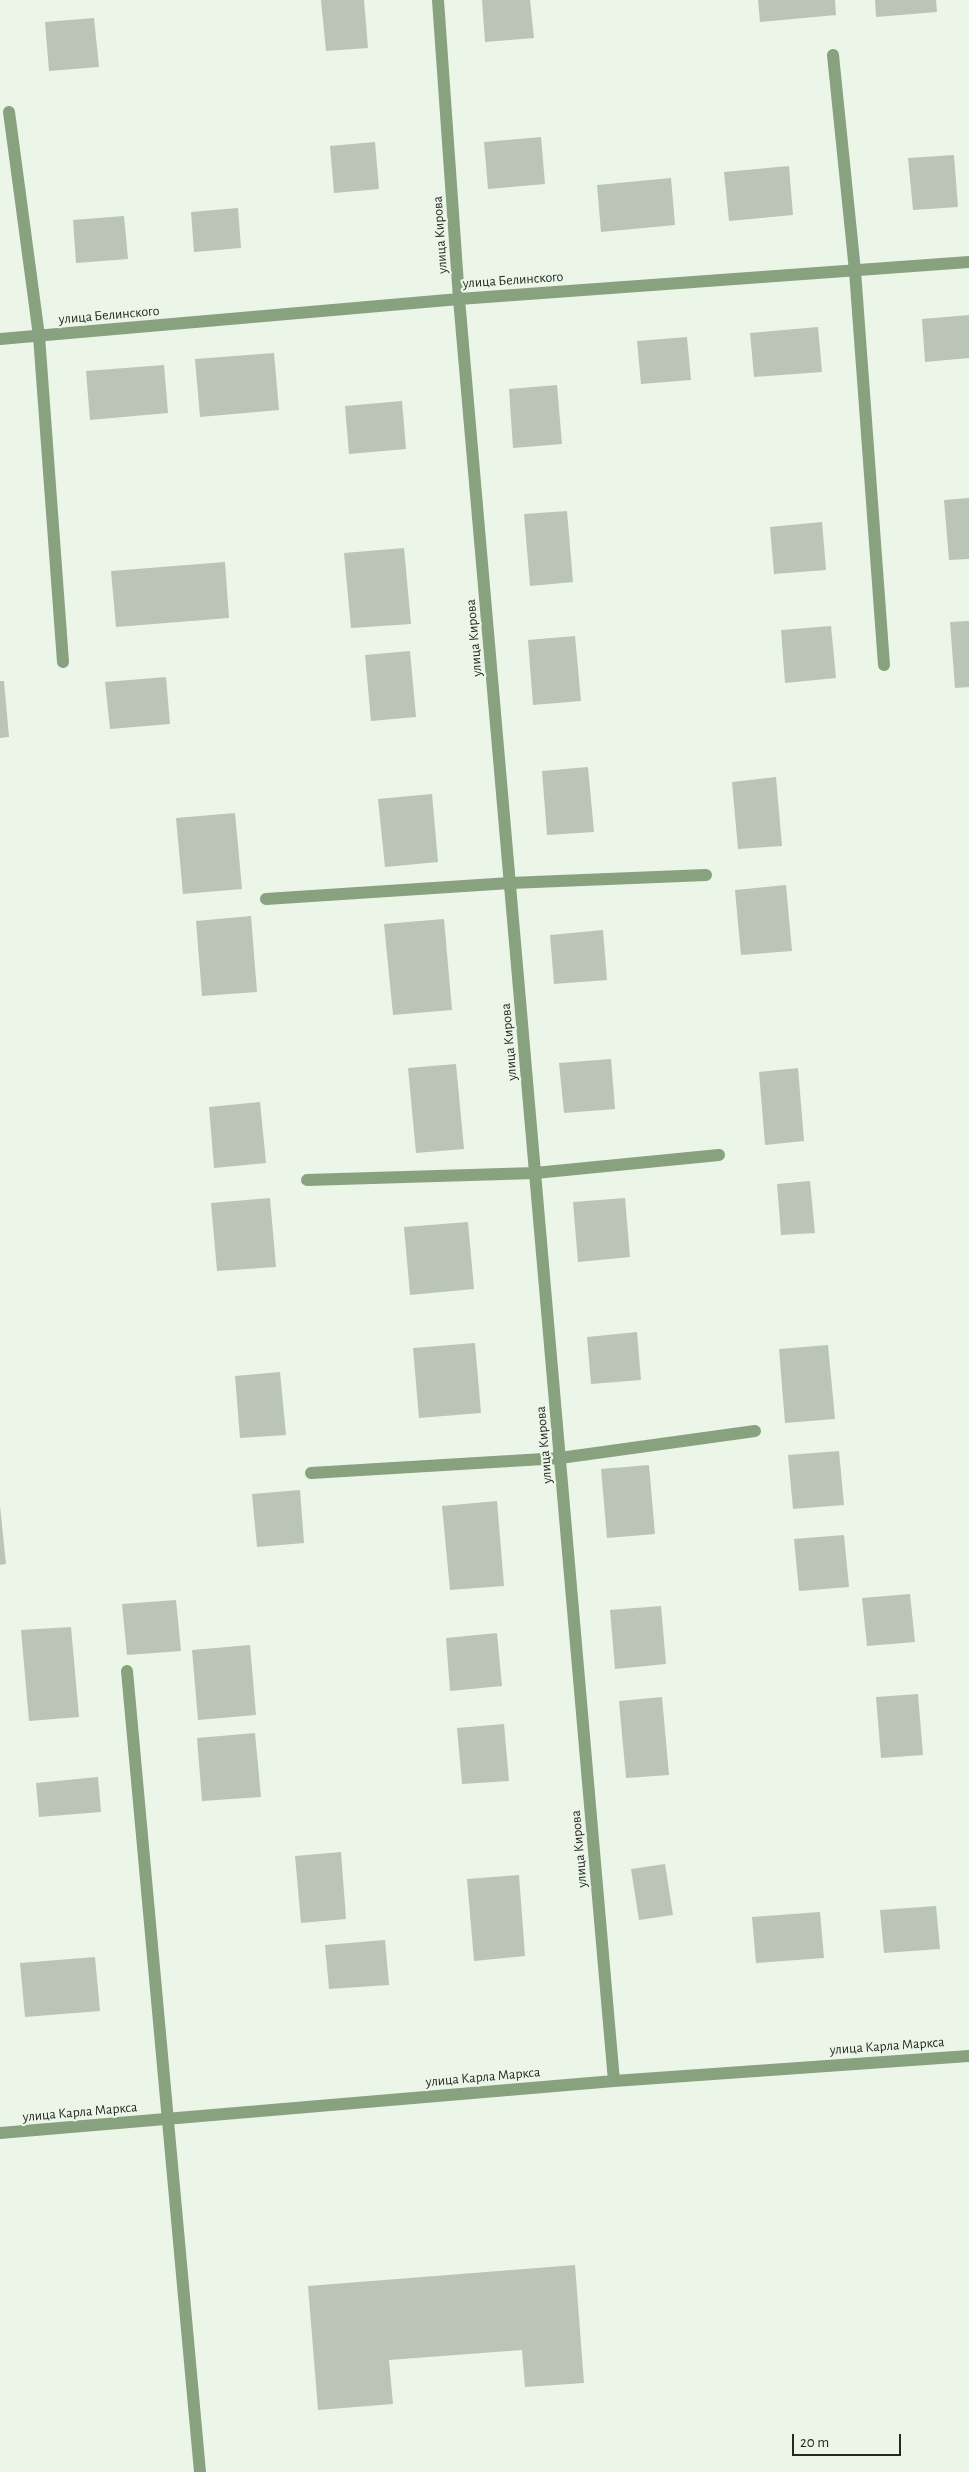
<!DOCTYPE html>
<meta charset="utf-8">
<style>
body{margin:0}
#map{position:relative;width:969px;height:2472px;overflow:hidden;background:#ebf6e8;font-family:"Alegreya Sans",sans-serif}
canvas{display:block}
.scale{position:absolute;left:792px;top:2434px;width:109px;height:22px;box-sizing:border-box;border:2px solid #252924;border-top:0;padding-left:6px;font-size:15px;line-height:18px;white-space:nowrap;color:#252924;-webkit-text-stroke:4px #ebf6e8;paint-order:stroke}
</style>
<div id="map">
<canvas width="969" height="2472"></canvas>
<div class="scale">20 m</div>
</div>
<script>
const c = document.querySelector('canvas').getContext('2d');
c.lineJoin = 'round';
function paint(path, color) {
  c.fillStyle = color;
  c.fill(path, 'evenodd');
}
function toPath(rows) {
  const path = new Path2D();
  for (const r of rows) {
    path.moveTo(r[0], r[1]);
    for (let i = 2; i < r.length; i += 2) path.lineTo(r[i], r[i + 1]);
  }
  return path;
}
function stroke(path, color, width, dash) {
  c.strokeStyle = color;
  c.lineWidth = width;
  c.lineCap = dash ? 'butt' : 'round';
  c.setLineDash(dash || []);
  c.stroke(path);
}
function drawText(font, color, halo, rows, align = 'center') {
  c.font = font + ' "Alegreya Sans",sans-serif';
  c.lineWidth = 4.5;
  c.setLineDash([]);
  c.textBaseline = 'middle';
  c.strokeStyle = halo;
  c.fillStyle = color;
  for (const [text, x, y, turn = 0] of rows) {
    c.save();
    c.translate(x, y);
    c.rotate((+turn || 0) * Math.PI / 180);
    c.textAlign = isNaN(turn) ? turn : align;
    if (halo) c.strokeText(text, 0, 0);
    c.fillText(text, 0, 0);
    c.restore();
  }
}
const building = toPath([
 [321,0,364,0,368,48,326,51],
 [482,0,530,0,534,38,485,42],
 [758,0,835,0,836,15,760,22],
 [875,0,936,0,937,12,876,17],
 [94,18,99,67,49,71,45,22],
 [541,137,545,184,488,189,484,142],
 [375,142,379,189,334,193,330,146],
 [954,155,958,207,913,210,908,158],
 [789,166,793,215,729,221,724,172],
 [671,178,675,225,601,232,597,185],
 [238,208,241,248,194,252,191,212],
 [124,216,128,259,76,263,73,220],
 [969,315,969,358,925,362,922,319],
 [818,327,822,372,754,377,750,333],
 [687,337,691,380,641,384,637,341],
 [274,353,279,410,200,417,195,359],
 [164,365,168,413,90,420,86,371],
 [557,385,562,444,513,448,509,389],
 [402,401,406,449,349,454,345,406],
 [969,498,969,559,949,560,944,500],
 [567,511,573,582,530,586,524,514],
 [822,522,826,570,774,574,770,527],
 [404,548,411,624,351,628,344,553],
 [225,562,229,618,116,627,111,571],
 [969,621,969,687,955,688,950,622],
 [831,626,836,678,785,683,781,630],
 [575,636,581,701,533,705,528,640],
 [410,651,416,717,371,721,365,655],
 [166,677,170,724,110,729,105,682],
 [0,681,4,681,9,737,0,738],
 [588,767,594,832,547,835,542,771],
 [776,777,782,846,738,849,732,782],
 [432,794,438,862,385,867,378,799],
 [235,813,242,889,183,894,176,818],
 [786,885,792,951,741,955,735,890],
 [251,916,257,992,202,996,196,921],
 [444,919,452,1010,393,1015,384,924],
 [603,930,607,980,554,984,550,935],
 [611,1059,615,1109,564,1113,559,1063],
 [456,1064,464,1149,416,1153,408,1068],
 [798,1068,804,1141,765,1145,759,1072],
 [260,1102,266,1163,214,1168,209,1107],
 [810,1181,815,1233,781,1235,777,1184],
 [270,1198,276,1267,217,1271,211,1203],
 [625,1198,630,1257,578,1262,573,1202],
 [468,1222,474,1289,410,1295,404,1227],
 [637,1332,641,1380,591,1384,587,1337],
 [475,1343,481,1413,419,1418,413,1348],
 [828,1345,835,1419,785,1423,779,1349],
 [280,1372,286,1435,240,1438,235,1376],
 [839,1451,844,1505,793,1509,788,1455],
 [649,1465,655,1534,607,1538,601,1469],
 [300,1490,304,1543,257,1547,252,1494],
 [497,1501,504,1586,450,1590,442,1506],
 [0,1506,6,1564,0,1565],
 [844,1535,849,1587,799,1591,794,1539],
 [910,1594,915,1642,867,1646,862,1598],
 [176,1600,181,1651,127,1655,122,1604],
 [661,1606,666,1664,615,1669,610,1610],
 [71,1627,79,1717,29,1721,21,1630],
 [497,1633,502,1686,450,1691,446,1638],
 [250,1645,256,1715,198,1720,192,1650],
 [918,1694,923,1755,881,1758,876,1697],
 [662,1697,669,1775,626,1778,619,1701],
 [504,1724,509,1781,462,1784,457,1728],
 [255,1733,261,1797,202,1801,197,1738],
 [98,1777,101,1812,39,1817,36,1783],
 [341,1852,346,1919,301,1923,295,1856],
 [665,1864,673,1915,639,1920,631,1869],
 [519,1875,525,1956,474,1961,467,1879],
 [936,1906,940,1949,884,1953,880,1910],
 [820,1912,824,1958,756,1963,752,1917],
 [385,1940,389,1985,329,1989,325,1945],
 [95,1957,100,2011,25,2017,20,1963],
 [575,2265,584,2383,525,2387,522,2350,389,2360,393,2404,318,2410,308,2286]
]);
const service = toPath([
 [833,55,855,271,884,665],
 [9,112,39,336,63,662],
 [266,899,510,883,706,875],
 [307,1180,535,1173,719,1155],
 [311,1473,560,1458,755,1431],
 [127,1671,200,2472]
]);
const minor = toPath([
 [438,0,459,299,614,2081],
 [0,339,459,299,969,262],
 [0,2133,614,2081,969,2056]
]);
const streetNames = [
 ["улица Кирова",440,235,-94],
 ["улица Белинского",513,280,-4],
 ["улица Белинского",109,315,-5],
 ["улица Кирова",474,638,-95],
 ["улица Кирова",509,1042,-95],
 ["улица Кирова",544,1445,-95],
 ["улица Кирова",579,1849,-95],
 ["улица Карла Маркса",887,2046,-4],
 ["улица Карла Маркса",483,2077,-5],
 ["улица Карла Маркса",80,2112,-5]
];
paint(building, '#bac5b7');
stroke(service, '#88a280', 12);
stroke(minor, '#88a280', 12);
drawText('14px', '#252924', '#ebf6e8', streetNames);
</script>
